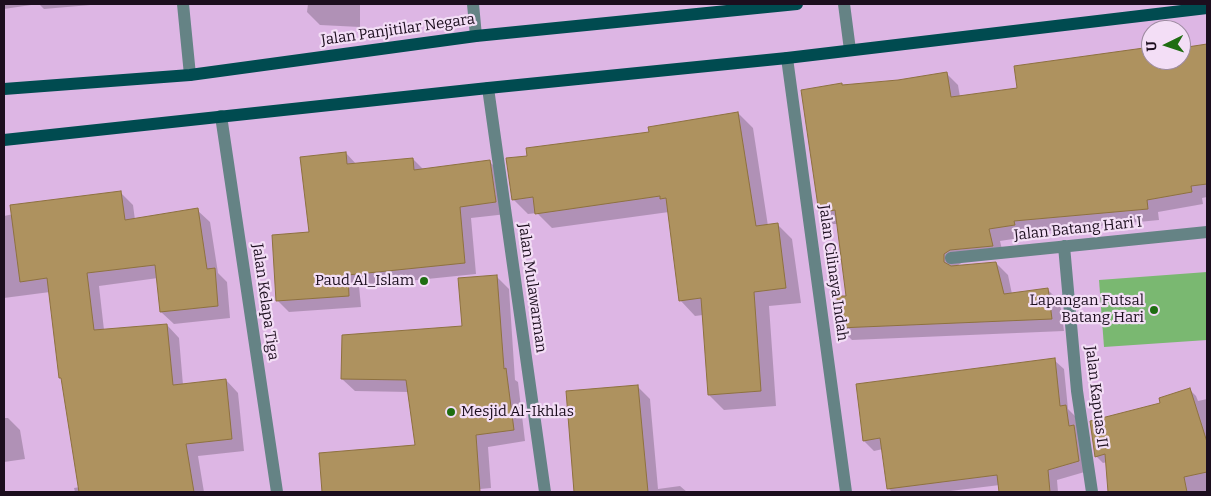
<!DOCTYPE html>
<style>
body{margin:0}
#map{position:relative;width:1211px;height:496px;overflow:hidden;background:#ddb6e4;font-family:Bitter,serif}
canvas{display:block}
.frame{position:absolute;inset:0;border:5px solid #1c0e1e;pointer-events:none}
.north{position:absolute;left:1141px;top:20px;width:50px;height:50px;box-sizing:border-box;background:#f3def6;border:1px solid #9d8ba0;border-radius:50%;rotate:266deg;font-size:14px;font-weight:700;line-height:20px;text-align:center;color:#1c0e1e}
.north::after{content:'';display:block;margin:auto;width:18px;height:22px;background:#1e6d11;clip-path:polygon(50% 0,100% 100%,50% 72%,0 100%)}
</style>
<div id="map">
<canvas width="1211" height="496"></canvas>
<div class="frame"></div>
<div class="north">U</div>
</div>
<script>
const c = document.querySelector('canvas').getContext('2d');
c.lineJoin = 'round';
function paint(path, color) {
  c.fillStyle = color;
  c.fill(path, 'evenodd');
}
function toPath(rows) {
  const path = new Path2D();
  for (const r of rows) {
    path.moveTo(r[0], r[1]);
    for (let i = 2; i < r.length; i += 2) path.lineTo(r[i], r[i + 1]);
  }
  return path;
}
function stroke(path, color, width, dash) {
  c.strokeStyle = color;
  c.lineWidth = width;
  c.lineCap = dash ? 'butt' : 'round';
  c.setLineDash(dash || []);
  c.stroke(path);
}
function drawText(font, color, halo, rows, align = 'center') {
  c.font = font + ' Bitter,serif';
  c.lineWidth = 4.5;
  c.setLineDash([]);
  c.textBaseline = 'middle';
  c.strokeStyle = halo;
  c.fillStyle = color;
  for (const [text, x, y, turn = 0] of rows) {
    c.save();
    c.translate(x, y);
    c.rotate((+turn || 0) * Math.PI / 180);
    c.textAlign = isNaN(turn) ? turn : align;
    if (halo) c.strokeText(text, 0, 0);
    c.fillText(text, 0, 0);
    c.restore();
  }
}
const green = toPath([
 [1207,272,1207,340,1104,347,1099,280]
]);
const shadow = toPath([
 [4,4,38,4,4,9],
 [39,4,102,4,44,9],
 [308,4,360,4,360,27,320,25,307,12],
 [1207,46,1207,197,1202,198,1203,204,1158,212,1159,220,1026,233,1026,237,1000,241,1004,258,963,262,955,267,996,263,1008,275,1012,294,1048,290,1060,302,1064,331,852,340,840,328,848,297,838,224,833,224,821,212,842,84,843,86,898,81,946,73,958,85,960,97,1018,89,1151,48,1151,60,1181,60,1181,50],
 [738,113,753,128,768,226,777,224,792,239,801,303,769,306,776,406,724,410,709,395,703,315,695,316,680,300,669,212,552,228,537,213,528,214,513,199,529,157,650,133],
 [346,153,357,165,413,159,424,170,490,162,502,174,507,214,471,218,476,274,359,286,361,307,289,312,277,300,310,234],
 [120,192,133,205,135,220,197,210,210,222,218,273,227,282,230,318,174,324,161,312,158,278,99,286,104,330,167,325,179,338,183,385,226,380,238,393,244,451,198,456,204,492,75,492,74,488,80,487,63,380,61,378,50,292,4,298,4,216],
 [497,277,509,289,515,380,518,382,525,441,488,447,491,488,480,489,480,492,324,492,320,454,417,446,409,392,355,391,342,379,463,327],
 [1054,360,1064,369,1068,409,1075,416,1088,471,1057,480,1058,492,1001,492,1000,485,942,492,892,492,888,488,883,449,874,451,864,441,857,385],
 [637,386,650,399,658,489,680,486,687,492,600,492,596,459],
 [1189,389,1196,396,1198,401,1207,399,1207,492,1109,492,1107,462,1103,463,1096,456,1162,403],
 [4,418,8,418,20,430,25,459,4,462]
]);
const building = toPath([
 [1207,44,1207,184,1191,186,1192,192,1147,200,1148,209,1014,221,1015,225,989,229,993,246,950,250,944,254,944,262,951,266,996,262,1004,294,1048,288,1052,319,838,328,837,296,846,296,835,210,819,213,801,90,842,83,842,85,898,80,947,72,951,97,1017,88,1014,66,1151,47,1151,60,1181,60,1181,48,1207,44],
 [738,112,756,226,778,223,786,288,754,292,761,391,708,395,701,298,679,301,666,198,660,199,660,196,535,214,533,197,512,200,506,158,527,156,526,148,649,132,648,127,738,112],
 [346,152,347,164,413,158,414,170,490,160,496,202,460,207,465,263,348,275,349,296,276,301,272,235,309,232,300,157,346,152],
 [121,191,125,220,198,208,207,269,215,268,218,306,160,312,155,265,87,273,94,330,167,324,173,385,226,379,232,439,186,444,194,492,79,492,61,378,59,378,47,278,20,282,10,205,121,191],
 [497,275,504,369,506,368,514,430,476,435,480,492,322,492,319,453,415,445,406,380,341,379,342,335,462,326,458,278,497,275],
 [1055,358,1060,406,1066,405,1069,426,1074,425,1079,461,1048,470,1050,492,999,492,997,475,887,489,880,438,863,441,856,384,1055,358],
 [638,385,648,492,574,492,566,391,638,385],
 [1190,388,1207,442,1207,472,1184,477,1187,492,1108,492,1105,454,1095,457,1090,421,1160,403,1159,398,1190,388]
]);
const minor = toPath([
 [183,4,190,75],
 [473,4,476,36],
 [844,4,850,50],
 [787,58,846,492],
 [488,88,545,492],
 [221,116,277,492],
 [1064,246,1077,391,1092,492],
 [951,258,1207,232]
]);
const major = toPath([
 [4,89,190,75,476,36,797,4],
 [4,140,488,88,787,58,1207,8]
]);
const markers = [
 [424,281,5,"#1e6d11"],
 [1154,310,5,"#1e6d11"],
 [451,412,5,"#1e6d11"]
];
const streetNames = [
 ["Jalan Panjitilar Negara",398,30,-8],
 ["Jalan Batang Hari I",1078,229,-6],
 ["Jalan Cilinaya Indah",833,273,82],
 ["Jalan Mulawarman",532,288,82],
 ["Jalan Kelapa Tiga",265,302,82],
 ["Jalan Kapuas II",1096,397,83]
];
const poiNames = [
 ["Paud Al_Islam",414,281],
 ["Lapangan Futsal",1144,301],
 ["Batang Hari",1144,318],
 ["Mesjid Al-Ikhlas",461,412,"left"]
];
paint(green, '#7ab871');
paint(shadow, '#0003');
paint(building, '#ae925f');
stroke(building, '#8d713f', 1);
stroke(minor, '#658385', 12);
stroke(major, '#004b50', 12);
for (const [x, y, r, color] of markers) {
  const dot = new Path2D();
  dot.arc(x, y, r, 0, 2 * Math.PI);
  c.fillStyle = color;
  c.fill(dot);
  stroke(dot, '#f3def6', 2);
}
drawText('15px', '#1c0e1e', '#f3def6', streetNames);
drawText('15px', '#1c0e1e', '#f3def6', poiNames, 'right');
</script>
